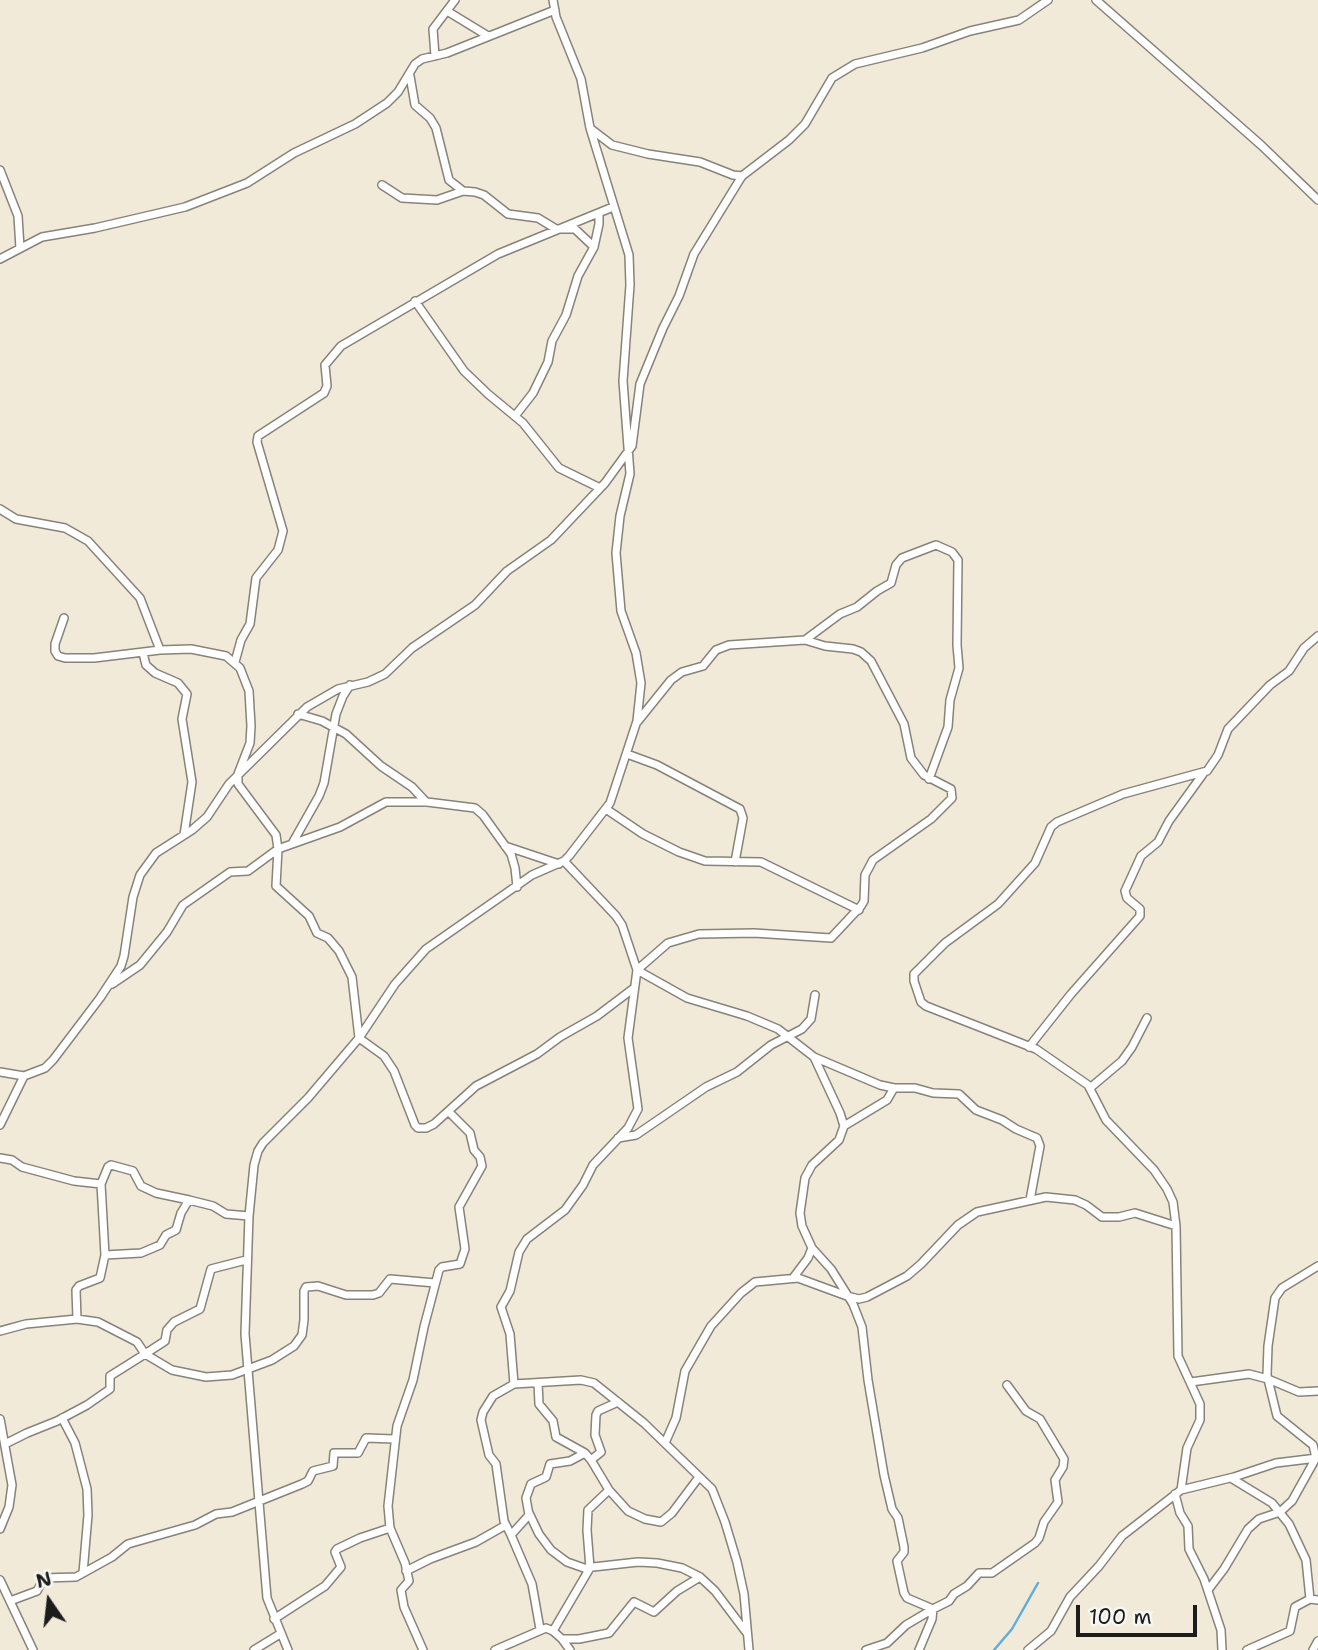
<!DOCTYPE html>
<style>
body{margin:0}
#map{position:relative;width:1318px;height:1650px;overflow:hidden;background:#f2ead8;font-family:"Shantell Sans",sans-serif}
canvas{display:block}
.north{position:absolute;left:14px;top:1566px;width:70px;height:70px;-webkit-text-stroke:5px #f6f6f2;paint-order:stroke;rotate:346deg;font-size:19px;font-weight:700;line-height:28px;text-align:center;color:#1c1c1c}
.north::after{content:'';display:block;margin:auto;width:24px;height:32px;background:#1c1c1c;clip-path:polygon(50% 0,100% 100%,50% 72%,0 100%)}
.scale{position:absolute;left:1076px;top:1605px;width:121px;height:32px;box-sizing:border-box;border:4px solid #1c1c1c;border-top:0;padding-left:9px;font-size:21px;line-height:24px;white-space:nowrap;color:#1c1c1c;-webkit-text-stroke:5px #f6f6f2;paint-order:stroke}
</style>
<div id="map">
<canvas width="1318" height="1650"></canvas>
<div class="north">N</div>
<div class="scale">100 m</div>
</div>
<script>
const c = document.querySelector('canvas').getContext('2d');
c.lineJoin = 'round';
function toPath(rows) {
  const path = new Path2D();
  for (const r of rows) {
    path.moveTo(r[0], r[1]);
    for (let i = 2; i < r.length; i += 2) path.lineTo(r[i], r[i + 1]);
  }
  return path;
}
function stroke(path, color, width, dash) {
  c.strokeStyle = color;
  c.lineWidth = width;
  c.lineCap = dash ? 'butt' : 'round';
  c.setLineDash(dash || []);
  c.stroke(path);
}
const stream = toPath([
 [994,1650,1012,1629,1038,1583]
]);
const minor = toPath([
 [1096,0,1261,145,1318,200],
 [447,11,488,36],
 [435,56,433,29,455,0],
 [410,76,415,105,430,118,436,128,449,180,463,191],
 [591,129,612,145,648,154,700,162,733,175,742,176],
 [0,170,18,216,20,248],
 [382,185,402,198,437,200,463,191,475,192,484,195,508,214,538,218,556,229,575,229,594,247],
 [0,259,42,237,95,228,185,207,247,183,294,153,355,124,387,103,398,92,415,64,422,59,447,53,555,10],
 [415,301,464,371,488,394,523,423,559,468,600,488],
 [515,416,533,393,548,362,552,341,566,315,578,276,594,247,599,224,599,213],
 [0,509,16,519,65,528,88,541,140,598,160,650],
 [64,618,55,644,55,651,58,656,65,658,94,658,160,650,191,649,226,656,240,668,249,691,251,726,250,743,238,774,238,784,276,835,278,849,276,886,309,916,317,933,328,938,339,951,352,977,359,1038,384,1056,394,1071,415,1125,418,1128,426,1128,434,1124,476,1086,537,1054,560,1037,597,1016,634,988],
 [143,653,146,665,155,673,178,683,187,694,182,719,192,782,184,835],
 [235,662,241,640,250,624,256,578,278,550,283,531,257,442,258,436,324,393,327,386,325,365,341,346,498,254,613,207],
 [298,714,322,721,346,734,381,766,412,787,426,802],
 [638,721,671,680,682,672,703,666,716,650,729,645,805,640,840,614,857,607,877,591,891,583,896,565,902,558,936,545,952,552,958,560,957,645,959,668,950,700,948,727,929,779],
 [627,754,657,765,740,809,743,818,735,862],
 [606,809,643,834,679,852,705,861,761,862,859,910],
 [293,842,319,796,324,783,336,714,343,696,350,685],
 [505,846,559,864],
 [564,861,616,916,622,925,637,970,628,1038,638,1109,628,1128,593,1165,583,1185,565,1210,527,1239,519,1252,510,1291,501,1307,510,1334,514,1384,581,1380,594,1383,644,1423,712,1489,725,1522,737,1562,744,1594,749,1650],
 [112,984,140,965,167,932,183,905,230,872,248,871,278,849,340,827,386,802,427,802,475,808,483,815,511,854,515,868,517,887],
 [1029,1047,1071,994,1140,916,1140,909,1127,898,1125,891,1141,856,1158,842,1169,821,1203,774],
 [814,1057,880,1085,894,1088,915,1088,933,1093,959,1094,976,1110,1002,1120,1016,1129,1037,1138,1040,1146,1030,1200],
 [0,1072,24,1076],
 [1090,1088,1122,1061,1132,1047,1147,1018],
 [0,1125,24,1076,45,1068,53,1060,100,998,121,966,124,956,133,897,140,875,156,853,192,830,207,817,229,784,307,707,338,689,368,682,385,674,412,648,475,605,507,571,551,540,605,483,632,446,640,384,663,328,679,296,694,254,742,176,789,140,805,124,832,78,855,64,922,48,970,31,1019,20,1048,0],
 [844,1126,887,1100,894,1088],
 [618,1138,636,1135,706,1087,737,1072,771,1045,802,1029,811,1019,815,995],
 [0,1158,12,1160,22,1167,74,1181,101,1184,105,1255,141,1253,160,1245,166,1235,176,1230,181,1213,189,1200,213,1206,226,1214,249,1216],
 [101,1184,108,1167,111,1165,133,1171,141,1186,156,1193,189,1200],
 [812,1248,831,1269,853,1304,862,1327,868,1380,884,1475,892,1509,898,1518,904,1547,904,1552,897,1561,904,1593,907,1598,933,1609],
 [793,1278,808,1258,812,1248,802,1226,800,1213,805,1178,812,1165,839,1140,844,1126,840,1113,814,1057,778,1029,747,1016,687,998,637,970,668,943,699,934,754,933,831,938,861,906,864,901,865,875,873,860,931,819,952,798,951,789,924,775,911,758,904,724,871,661,861,652,853,649,825,646,805,640],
 [77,1319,76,1290,79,1286,100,1278,105,1255],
 [0,1331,26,1324,77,1319,98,1322,137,1342,145,1354,165,1341,167,1330,174,1322,200,1309,211,1269,246,1260],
 [1191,1382,1249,1374,1268,1379,1299,1392,1318,1391],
 [538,1383,539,1404,553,1421,556,1437,585,1453],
 [62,1418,75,1443,87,1489,88,1515,83,1573],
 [0,1419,12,1485,9,1507,0,1529],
 [665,1443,676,1418,685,1371,711,1326,741,1293,755,1282,798,1278,847,1296,859,1299,867,1297,907,1276,921,1264,958,1225,977,1212,1046,1197,1075,1200,1086,1205,1102,1217,1119,1217,1135,1213,1176,1226],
 [5,1444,27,1433,57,1421,87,1405,110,1389,110,1376,145,1354,172,1370,206,1377,232,1375,272,1360,294,1346,302,1335,304,1320,304,1291,306,1287,318,1286,346,1295,373,1295,379,1293,390,1279,435,1283],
 [1231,1478,1272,1503,1289,1524,1306,1560,1310,1599],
 [609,1490,628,1511,645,1519,661,1522,672,1513,699,1477],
 [1181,1490,1187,1448,1200,1420,1200,1404,1178,1356,1176,1226,1173,1202,1167,1189,1154,1170,1106,1120,1088,1085,1036,1049,926,1006,921,1002,914,981,914,974,945,943,998,904,1035,863,1051,827,1057,822,1123,794,1207,771,1218,755,1228,729,1270,685,1289,671,1304,648,1318,636],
 [1175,1494,1180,1513,1188,1526,1189,1549,1204,1579,1221,1630,1222,1650],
 [529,1513,539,1534,551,1550,567,1562,584,1568,638,1562,657,1563,682,1568,700,1577,715,1591,746,1632],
 [390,1528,405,1563,409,1581,401,1590,404,1607,423,1650],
 [511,1535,504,1521,496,1464,489,1455,481,1420,483,1412,493,1396,514,1384],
 [406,1571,430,1559,476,1542,506,1525],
 [0,1580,33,1650],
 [1208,1590,1224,1569,1248,1529,1259,1519,1280,1512,1292,1501,1316,1458,1313,1445,1277,1416,1267,1375,1268,1346,1275,1298,1282,1288,1318,1266],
 [10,1601,37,1591,44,1578,76,1577,112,1557,128,1544,195,1525,216,1514,232,1512,302,1484,308,1481,313,1471,333,1466,334,1453,358,1453,366,1438,394,1439],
 [274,1619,325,1586,341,1567,335,1552,337,1549,360,1538,390,1528,388,1506,397,1426,413,1380,424,1327,439,1270,442,1267,460,1264,465,1249,459,1207,482,1166,480,1157,474,1150,470,1133,449,1112],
 [540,1629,532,1584,511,1535,529,1515,526,1498,531,1484,546,1477,550,1464,570,1461,585,1453,591,1460],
 [553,1631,590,1568,587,1530,588,1510,609,1490,591,1460,601,1452,595,1435,596,1415,598,1411,618,1402],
 [562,1639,570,1650],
 [254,1650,280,1634],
 [288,1650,267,1598,245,1334,249,1216,254,1165,258,1151,263,1143,308,1098,359,1038,395,984,426,949,532,875,564,861,569,856,610,803,637,721,641,683,636,653,621,611,616,553,620,516,630,474,623,381,630,285,629,255,590,128,581,79,556,17,553,0],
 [495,1650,546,1628,553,1631,562,1639,579,1639,609,1633,634,1602,654,1612,677,1591,700,1577],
 [866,1650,887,1643,906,1625,933,1609],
 [919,1650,932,1619,933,1609,949,1601,954,1594,967,1586,979,1573,992,1573,1035,1543,1039,1538,1044,1522,1058,1502,1055,1480,1063,1467,1064,1459,1040,1419,1026,1411,1007,1385],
 [1028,1650,1051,1631,1070,1597,1099,1566,1122,1536,1181,1490,1234,1477,1276,1463,1317,1458],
 [1247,1650,1290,1631,1295,1607,1310,1599,1318,1600],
 [1313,1650,1318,1641]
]);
stroke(stream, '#60adda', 2.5);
stroke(minor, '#87837a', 10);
stroke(minor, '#fff', 7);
</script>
